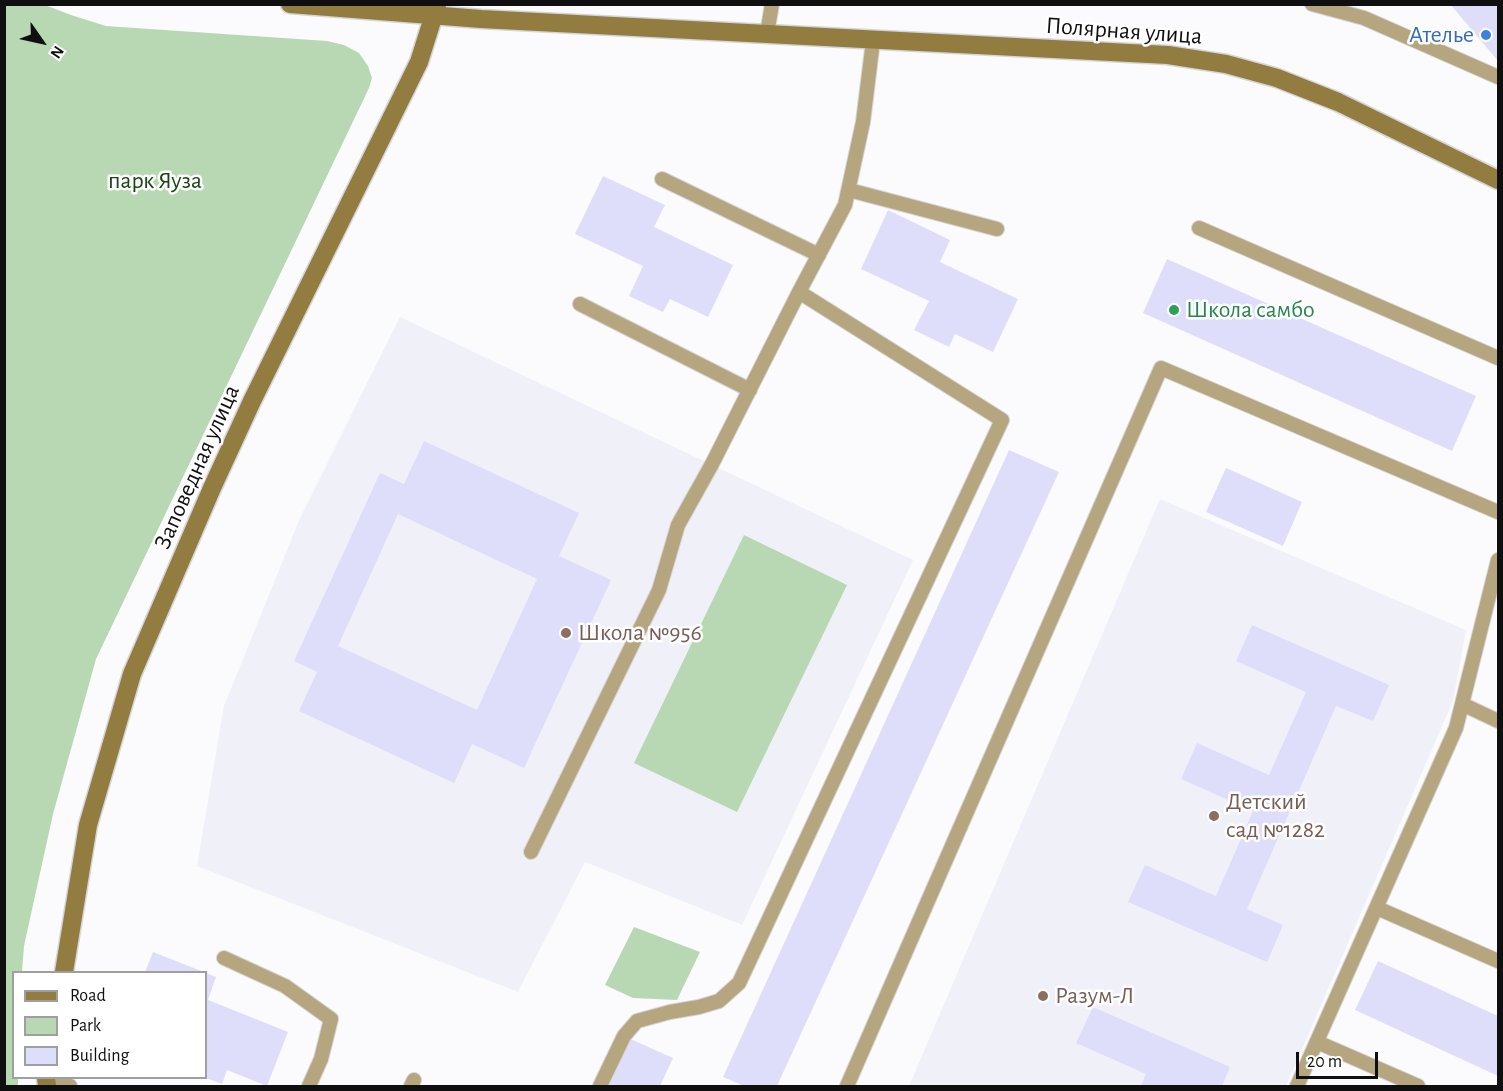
<!DOCTYPE html>
<meta charset="utf-8">
<style>
body{margin:0}
#map{position:relative;width:1503px;height:1091px;overflow:hidden;background:#fbfbfd;font-family:"Alegreya Sans",sans-serif}
canvas{display:block}
.frame{position:absolute;inset:0;border:6px solid #0f0f10;pointer-events:none}
.legend{position:absolute;left:12px;top:971px;width:195px;height:108px;box-sizing:border-box;background:#fff;border:2px solid #9f9f9f;margin:0;padding:8px 10px;list-style:none;font-size:18px;color:#0f0f10}
.legend li{display:flex;align-items:center;gap:12px;height:30px}
.legend b{width:30px;border:2px solid #9f9f9f}
.north{position:absolute;left:12px;top:12px;width:60px;height:60px;-webkit-text-stroke:4px #fff;paint-order:stroke;rotate:124deg;font-size:16px;font-weight:700;line-height:24px;text-align:center;color:#0f0f10}
.north::after{content:'';display:block;margin:auto;width:21px;height:27px;background:#0f0f10;clip-path:polygon(50% 0,100% 100%,50% 72%,0 100%)}
.scale{position:absolute;left:1296px;top:1052px;width:82px;height:27px;box-sizing:border-box;border:3px solid #0f0f10;border-top:0;padding-left:8px;font-size:18px;line-height:21px;white-space:nowrap;color:#0f0f10;-webkit-text-stroke:4px #fff;paint-order:stroke}
</style>
<div id="map">
<canvas width="1503" height="1091"></canvas>
<div class="frame"></div>
<ul class="legend">
<li><b style="height:8px;background:#937c3f"></b>Road</li>
<li><b style="height:16px;background:#b8d8b4"></b>Park</li>
<li><b style="height:16px;background:#dedefa"></b>Building</li>
</ul>
<div class="north">N</div>
<div class="scale">20 m</div>
</div>
<script>
const c = document.querySelector('canvas').getContext('2d');
c.lineJoin = 'round';
function paint(path, color) {
  c.fillStyle = color;
  c.fill(path, 'evenodd');
}
function toPath(rows) {
  const path = new Path2D();
  for (const r of rows) {
    path.moveTo(r[0], r[1]);
    for (let i = 2; i < r.length; i += 2) path.lineTo(r[i], r[i + 1]);
  }
  return path;
}
function stroke(path, color, width, dash) {
  c.strokeStyle = color;
  c.lineWidth = width;
  c.lineCap = dash ? 'butt' : 'round';
  c.setLineDash(dash || []);
  c.stroke(path);
}
function drawText(font, color, halo, rows, align = 'center') {
  c.font = font + ' "Alegreya Sans",sans-serif';
  c.lineWidth = 5;
  c.setLineDash([]);
  c.textBaseline = 'middle';
  c.strokeStyle = halo;
  c.fillStyle = color;
  for (const [text, x, y, turn = 0] of rows) {
    c.save();
    c.translate(x, y);
    c.rotate((+turn || 0) * Math.PI / 180);
    c.textAlign = isNaN(turn) ? turn : align;
    if (halo) c.strokeText(text, 0, 0);
    c.fillText(text, 0, 0);
    c.restore();
  }
}
const built = toPath([
 [400,317,913,560,742,925,585,862,518,992,197,866,224,706,300,518],
 [1160,499,1466,630,1453,701,1286,1086,909,1086]
]);
const green = toPath([
 [5,4,45,5,71,15,106,26,327,41,344,45,359,53,368,66,372,78,369,88,96,659,53,814,24,946,22,972,14,972,14,1078,18,1078,18,1086,4,1086],
 [744,535,847,585,737,812,634,763],
 [634,927,700,952,677,1000,633,998,605,985]
]);
const building = toPath([
 [1450,4,1498,4,1498,61],
 [603,176,665,205,654,227,733,265,708,317,670,299,663,312,629,296,643,266,575,234],
 [888,210,950,240,940,262,1018,299,993,352,955,334,949,347,914,330,929,301,861,269],
 [1167,259,1476,396,1452,451,1143,313],
 [424,441,579,513,559,556,611,580,524,768,472,744,454,783,299,711,317,672,294,661,380,473,404,484],
 [398,514,537,579,477,710,338,646],
 [1009,450,1059,472,777,1086,744,1086,723,1077],
 [1226,468,1302,502,1283,546,1206,512],
 [1252,625,1389,685,1373,721,1336,706,1247,909,1283,925,1267,962,1128,902,1145,865,1216,896,1253,811,1181,779,1197,743,1269,775,1306,692,1236,661],
 [153,952,204,972,145,972],
 [1378,961,1498,1016,1498,1076,1355,1010],
 [206,973,216,977,208,1000,288,1032,267,1086,227,1070,222,1084,206,1078],
 [1093,1007,1230,1067,1222,1086,1141,1086,1146,1074,1076,1043],
 [624,1036,673,1058,660,1086,600,1086]
]);
const lane = toPath([
 [1312,4,1364,18,1498,77],
 [767,34,772,4],
 [662,179,819,255],
 [849,190,997,229],
 [1199,228,1498,358],
 [580,304,750,390],
 [1462,704,1498,721],
 [531,852,659,590,678,525,712,464,799,292,845,205,863,122,873,41],
 [1377,908,1498,961],
 [224,958,285,986,331,1019,321,1059,309,1086],
 [1317,1042,1418,1086],
 [46,1078,70,1086],
 [411,1086,414,1080],
 [600,1086,624,1036,637,1021,670,1012,699,1007,719,1001,739,983,1002,420,799,292],
 [847,1086,1161,368,1498,512],
 [1297,1086,1456,728,1498,560]
]);
const secondary = toPath([
 [290,4,481,19,1168,55,1226,64,1277,78,1338,102,1498,180],
 [64,972,88,825,132,674,212,488,252,401,419,62,437,5],
 [46,1078,47,1086]
]);
const markers = [
 [1486,35,6,"#3f7fe0"],
 [1174,310,6,"#2e9e5b"],
 [566,633,6,"#8d6e63"],
 [1214,816,6,"#8d6e63"],
 [1043,996,6,"#8d6e63"]
];
const streetNames = [
 ["Полярная улица",1124,31,4],
 ["Заповедная улица",197,467,-66]
];
const shopNames = [
 ["Ателье",1474,35]
];
const parkNames = [
 ["парк Яуза",155,181]
];
const leisureNames = [
 ["Школа самбо",1186,310]
];
const educationNames = [
 ["Школа №956",578,633],
 ["Детский",1226,802],
 ["сад №1282",1226,830],
 ["Разум-Л",1055,996]
];
paint(built, '#f0f0f9');
paint(green, '#b8d8b4');
paint(building, '#dedefa');
stroke(lane, '#d5d5d7', 16);
stroke(secondary, '#d5d5d7', 21);
stroke(lane, '#b5a67f', 14);
stroke(secondary, '#937c3f', 18);
for (const [x, y, r, color] of markers) {
  const dot = new Path2D();
  dot.arc(x, y, r, 0, 2 * Math.PI);
  c.fillStyle = color;
  c.fill(dot);
  stroke(dot, '#fff', 2);
}
drawText('24px', '#0f0f10', '#fff', streetNames);
drawText('24px', '#366cbe', '#fff', shopNames, 'right');
drawText('24px', '#194714', '#fff', parkNames);
drawText('24px', '#27864d', '#fff', leisureNames, 'left');
drawText('24px', '#785e54', '#fff', educationNames, 'left');
</script>
